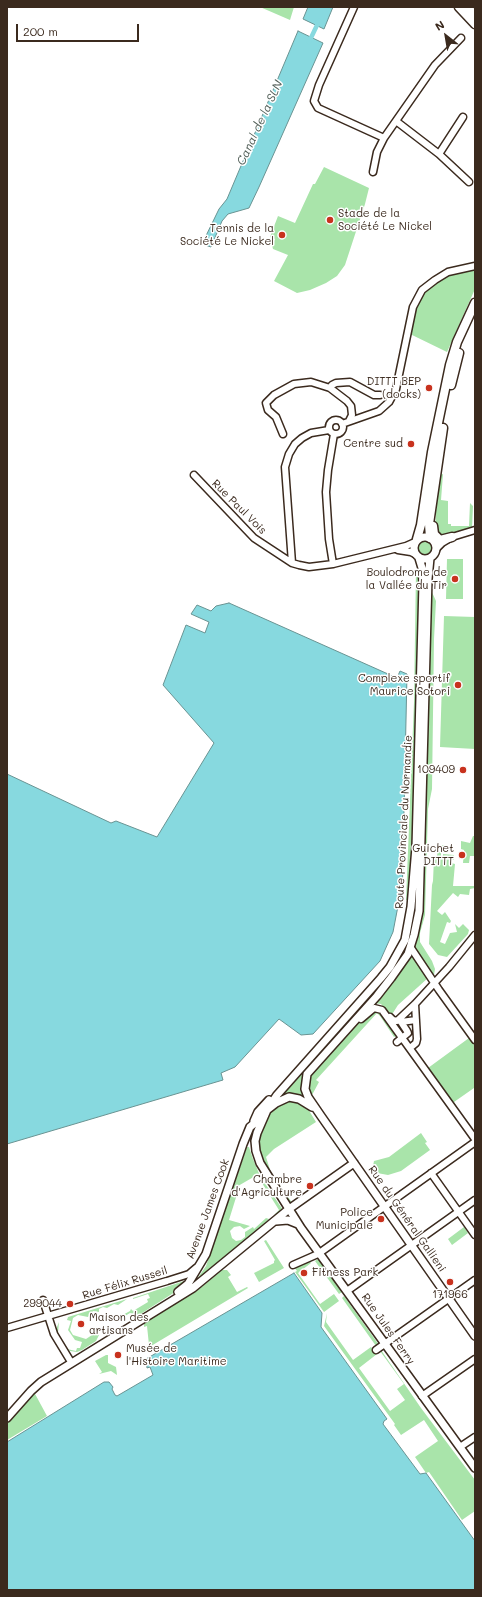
<!DOCTYPE html>
<meta charset="utf-8">
<style>
body{margin:0}
#map{position:relative;width:482px;height:1597px;overflow:hidden;background:#fff;font-family:Mali,sans-serif}
canvas{display:block}
.frame{position:absolute;inset:0;border:8px solid #3b2a1e;pointer-events:none}
.north{position:absolute;left:426px;top:16px;width:40px;height:40px;-webkit-text-stroke:3px #fff;paint-order:stroke;rotate:329deg;font-size:11px;font-weight:700;line-height:16px;text-align:center;color:#3b2a1e}
.north::after{content:'';display:block;margin:auto;width:14px;height:18px;background:#3b2a1e;clip-path:polygon(50% 0,100% 100%,50% 72%,0 100%)}
.scale{position:absolute;left:16px;top:24px;width:123px;height:18px;box-sizing:border-box;border:2px solid #3b2a1e;border-top:0;padding-left:5px;font-size:12px;line-height:14px;white-space:nowrap;color:#3b2a1e;-webkit-text-stroke:3px #fff;paint-order:stroke}
</style>
<div id="map">
<canvas width="482" height="1597"></canvas>
<div class="frame"></div>
<div class="north">N</div>
<div class="scale">200 m</div>
</div>
<script>
const c = document.querySelector('canvas').getContext('2d');
c.lineJoin = 'round';
function paint(path, color) {
  c.fillStyle = color;
  c.fill(path, 'evenodd');
}
function toPath(rows) {
  const path = new Path2D();
  for (const r of rows) {
    if (r.length === 3) {
      path.moveTo(r[0] + r[2], r[1]);
      path.arc(r[0], r[1], r[2], 0, 2 * Math.PI);
      continue;
    }
    path.moveTo(r[0], r[1]);
    for (let i = 2; i < r.length; i += 2) path.lineTo(r[i], r[i + 1]);
  }
  return path;
}
function stroke(path, color, width, dash) {
  c.strokeStyle = color;
  c.lineWidth = width;
  c.lineCap = dash ? 'butt' : 'round';
  c.setLineDash(dash || []);
  c.stroke(path);
}
function drawText(font, color, halo, rows, align = 'center') {
  c.font = font + ' Mali,sans-serif';
  c.lineWidth = 3;
  c.setLineDash([]);
  c.textBaseline = 'middle';
  c.strokeStyle = halo;
  c.fillStyle = color;
  for (const [text, x, y, turn = 0] of rows) {
    c.save();
    c.translate(x, y);
    c.rotate((+turn || 0) * Math.PI / 180);
    c.textAlign = isNaN(turn) ? turn : align;
    if (halo) c.strokeText(text, 0, 0);
    c.fillText(text, 0, 0);
    c.restore();
  }
}
const green = toPath([
 [260,7,294,7,290,20],
 [324,167,369,188,365,204,345,265,337,276,326,283,310,290,297,293,274,281,288,255,273,249,272,245,275,239,270,237,278,216,295,223,313,184,315,184],
 [475,267,475,289,447,352,410,334,416,305,426,290,443,277,455,272],
 [443,474,441,500,448,501,448,524,451,524,451,526,469,526,470,503,473,506,472,528,440,538,435,530,436,512,440,475],
 [424,548,8],
 [447,559,463,559,463,599,446,599],
 [416,571,419,571,421,586,412,874,410,900,406,900,414,702],
 [431,590,436,601,434,639,432,789,428,809,425,915,420,933,420,942,432,961,435,969,434,975,431,975,413,949,420,921],
 [444,616,475,617,475,749,440,747],
 [473,836,475,836,475,856,470,856,469,863,463,863,464,850,461,849,461,841,470,843],
 [438,845,448,845,448,849,441,849,441,856,443,856,443,854,454,855,454,860,451,860,451,863,455,864,453,886,475,886,475,888,470,889,469,895,460,894,458,897,453,893,437,911,442,915,445,912,451,921,450,923,447,922,440,942,445,944,450,933,457,932,455,924,459,928,463,924,469,930,468,934,447,957,438,955,429,944,432,885,433,881,434,858,437,857],
 [404,946,407,951,372,998,308,1069,303,1079,304,1098,278,1098],
 [411,954,428,978,398,1005,391,1016,381,1004,374,1003,396,979],
 [373,1009,382,1013,396,1036,394,1037,380,1016,377,1013,316,1080,319,1082,312,1095,309,1098,306,1090,310,1073,351,1028],
 [469,1038,475,1046,475,1089,474,1088,454,1102,463,1118,461,1117,428,1068],
 [288,1102,296,1102,302,1104,308,1109,316,1122,274,1149,266,1157,271,1173,293,1204,287,1201,265,1170,258,1148,259,1134,267,1115,274,1108],
 [421,1133,427,1142,425,1143,430,1150,401,1171,388,1175,377,1173,373,1166,374,1161,389,1157],
 [247,1147,249,1147,253,1159,260,1176,283,1210,274,1215,279,1210,257,1175,238,1186,238,1191,229,1220,250,1226,244,1229,240,1226,234,1227,230,1231,232,1238,236,1241,241,1240,245,1237,245,1232,253,1227,254,1229,266,1218,269,1219,200,1280,197,1279,206,1266],
 [464,1227,468,1233,452,1245,448,1239],
 [266,1240,284,1268,259,1282,254,1273,274,1263,274,1261,275,1260,264,1241],
 [318,1259,342,1292,339,1294,315,1261],
 [309,1260,311,1263,298,1273,320,1304,334,1294,339,1301,324,1312,295,1272,297,1271,294,1267],
 [222,1270,227,1270,231,1275,228,1277,237,1292,247,1287,248,1288,146,1349,145,1347,149,1345,147,1326,144,1327,144,1323,203,1286],
 [184,1281,188,1281,175,1292,139,1315,130,1313,120,1319,119,1317,130,1311,131,1309,133,1311,148,1302,147,1299,150,1298,148,1294,133,1299,133,1298],
 [344,1296,379,1345,376,1346,342,1298],
 [127,1299,118,1305,114,1304,107,1308,103,1307,99,1309,99,1312,93,1311,88,1317,78,1315,73,1318,70,1330,73,1335,86,1339,92,1335,93,1330,97,1331,96,1334,99,1335,96,1341,82,1350,77,1352,70,1351,66,1348,57,1333,57,1327,59,1322,58,1333,67,1349,76,1351,77,1348,80,1348,82,1342,75,1340,68,1330,71,1321,67,1320,68,1317],
 [327,1313,326,1322,353,1360,371,1347,377,1354,359,1368,390,1411,405,1400,397,1389,404,1384,380,1351,381,1350,421,1408,475,1480,475,1511,462,1520,429,1472,426,1473,415,1457,438,1441,424,1420,401,1435,394,1425,395,1424,324,1326],
 [106,1355,108,1355,108,1363,116,1367,117,1375,111,1371,99,1374,102,1372,95,1361],
 [34,1392,47,1416,7,1440,7,1422]
]);
const water = toPath([
 [308,7,333,7,324,29,303,19,308,7],
 [298,31,323,43,259,187,249,208,228,214,222,221,211,247,202,244,219,209,227,199,298,31],
 [229,603,397,678,400,671,407,674,402,904,398,906,393,932,380,961,313,1034,301,1035,279,1019,235,1067,221,1073,223,1080,7,1144,7,774,111,823,116,821,157,837,214,743,163,685,186,625,205,633,209,622,191,614,197,605,211,611,216,606,229,603],
 [294,1273,322,1313,321,1327,387,1419,384,1421,383,1424,420,1474,426,1473,475,1541,475,1590,7,1590,7,1442,104,1382,109,1382,113,1387,112,1389,115,1395,117,1396,153,1375,150,1367,147,1368,146,1359,294,1273]
]);
const canal = toPath([
 [309,42,319,21]
]);
const minor = toPath([
 [354,7,319,85,314,101,318,108,384,138],
 [396,121,439,154,469,182],
 [439,154,463,117],
 [373,172,377,152,384,138,435,65,461,38],
 [330,388,332,385,336,383,350,382,374,395,380,395],
 [336,427,7],
 [342,424,379,411,389,402,396,389,413,307,422,290,435,280,448,272,475,266],
 [283,434,276,417,268,410,266,403,274,395,294,384,311,382,330,388,347,401,351,406,352,415,349,421],
 [194,475,254,538,292,563,299,565,309,567,333,564,406,546,415,542],
 [436,549,442,543,452,537,475,530],
 [398,550,411,552,415,554],
 [292,563,285,467,289,454,295,444,302,438,311,433,329,430],
 [333,564,329,539,326,492,328,470,334,434],
 [411,948,439,990,475,1040],
 [390,1017,393,1020,397,1021,415,1004,449,967,475,935],
 [361,1019,374,1008,382,1010,475,1139],
 [401,1022,416,1020],
 [397,1042,408,1033,407,1031,399,1019],
 [410,1048,416,1043,417,1039,415,1004],
 [431,1173,475,1235],
 [293,1265,318,1254,475,1142],
 [347,1291,475,1200],
 [43,1300,54,1334,71,1362],
 [7,1328,167,1281,189,1274,196,1268],
 [376,1350,475,1280],
 [422,1396,475,1359],
 [460,1447,475,1437]
]);
const major = toPath([
 [425,548,11],
 [430,558,428,579,419,911,414,935,408,954,391,978,377,996,307,1074,305,1089,308,1097,321,1116,475,1336],
 [312,1107,299,1099,289,1097,276,1103,267,1110,257,1133,255,1141,256,1151,260,1163,301,1228,475,1468],
 [267,1110,277,1095,381,978,390,967,405,940,411,907,416,847,423,583,422,568,419,558],
 [254,1121,258,1112,269,1100],
 [276,1221,288,1220,298,1224],
 [178,1292,188,1284,206,1254,243,1144,250,1127,263,1116],
 [7,1418,31,1391,41,1382,193,1288,289,1209,354,1163]
]);
const highway = toPath([
 [459,7,475,24],
 [467,7,475,15],
 [451,385,459,353],
 [433,526,434,534,440,540,452,537],
 [430,538,429,524,443,428],
 [417,539,421,525,432,452,450,365,457,342,475,303]
]);
const markers = [
 [330,220,4,"#c8321e"],
 [282,235,4,"#c8321e"],
 [429,388,4,"#c8321e"],
 [411,444,4,"#c8321e"],
 [455,579,4,"#c8321e"],
 [458,685,4,"#c8321e"],
 [463,770,4,"#c8321e"],
 [462,855,4,"#c8321e"],
 [310,1186,4,"#c8321e"],
 [381,1219,4,"#c8321e"],
 [304,1273,4,"#c8321e"],
 [450,1282,4,"#c8321e"],
 [70,1304,4,"#c8321e"],
 [81,1324,4,"#c8321e"],
 [118,1355,4,"#c8321e"]
];
const poiNames = [
 ["Stade de la",338,214,"left"],
 ["Société Le Nickel",338,227,"left"],
 ["Tennis de la",274,229],
 ["Société Le Nickel",274,242],
 ["DITTT BEP",421,382],
 ["(docks)",421,395],
 ["Centre sud",403,444],
 ["Boulodrome de",447,573],
 ["la Vallée du Tir",447,586],
 ["Complexe sportif",450,679],
 ["Maurice Sotori",450,692],
 ["109409",455,770],
 ["Guichet",454,849],
 ["DITTT",454,862],
 ["Chambre",302,1180],
 ["d'Agriculture",302,1193],
 ["Police",373,1213],
 ["Municipale",373,1226],
 ["Fitness Park",312,1273,"left"],
 ["171966",450,1295,"center"],
 ["299044",62,1304],
 ["Maison des",89,1318,"left"],
 ["artisans",89,1331,"left"],
 ["Musée de",126,1349,"left"],
 ["l'Histoire Maritime",126,1362,"left"]
];
const streetNames = [
 ["Rue Paul Vois",239,507,45],
 ["Route Provinciale du Normandie",404,822,-87],
 ["Avenue James Cook",208,1209,-70],
 ["Rue du Général Gallieni",407,1219,55],
 ["Rue Félix Russeil",125,1283,-17],
 ["Rue Jules Ferry",388,1329,55]
];
const waterNames = [
 ["Canal de la SLN",260,123,-65]
];
paint(green, '#a9e4aa');
paint(water, '#87d9df');
stroke(water, '#699392', 1);
stroke(canal, '#87d9df', 4.5);
stroke(minor, '#3b2a1e', 9);
stroke(major, '#3b2a1e', 10);
stroke(highway, '#3b2a1e', 11);
stroke(minor, '#fff', 6);
stroke(major, '#fff', 7);
stroke(highway, '#fff', 8);
for (const [x, y, r, color] of markers) {
  const dot = new Path2D();
  dot.arc(x, y, r, 0, 2 * Math.PI);
  c.fillStyle = color;
  c.fill(dot);
  stroke(dot, '#fff', 1.5);
}
drawText('11px', '#3b2a1e', '#fff', poiNames, 'right');
drawText('11px', '#3b2a1e', '#fff', streetNames);
drawText('italic 12px', '#525f58', '#fff', waterNames);
</script>
